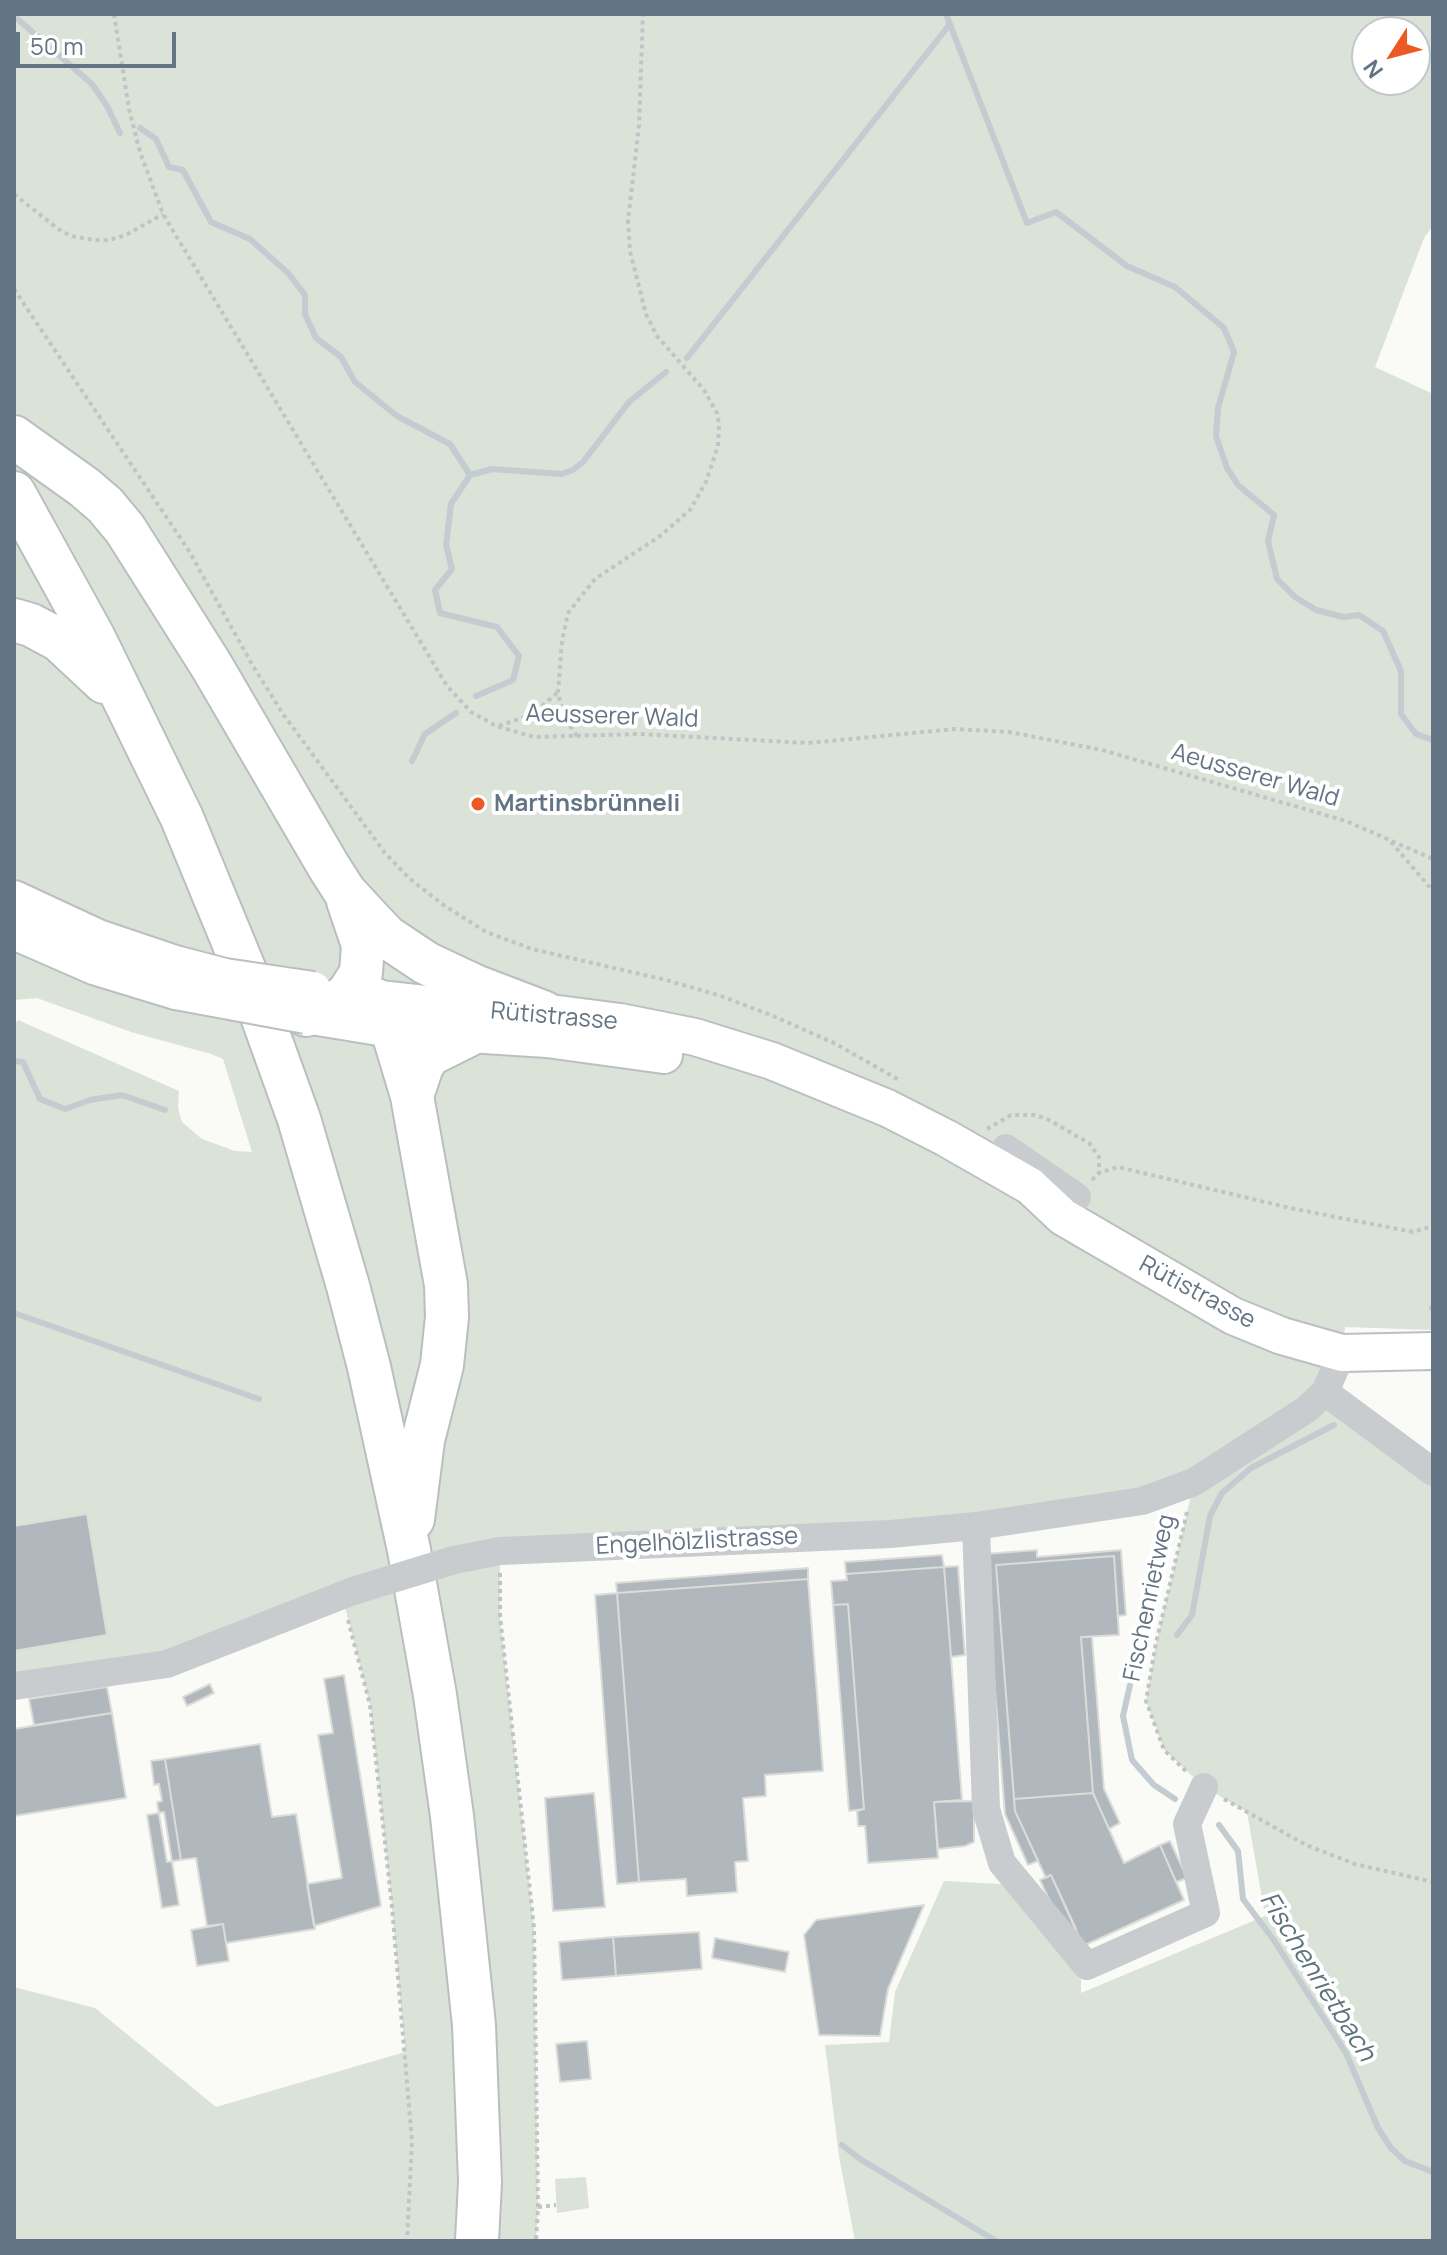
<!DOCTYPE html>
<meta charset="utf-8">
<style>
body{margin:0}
#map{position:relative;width:1447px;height:2255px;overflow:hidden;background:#fafaf7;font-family:Manrope,sans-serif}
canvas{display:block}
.frame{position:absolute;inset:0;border:16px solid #637484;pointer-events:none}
.north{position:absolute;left:1351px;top:16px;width:80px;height:80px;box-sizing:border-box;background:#fff;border:2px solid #c1c7ce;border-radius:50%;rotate:234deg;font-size:22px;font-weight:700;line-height:32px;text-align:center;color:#637484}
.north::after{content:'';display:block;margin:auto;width:28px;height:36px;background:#ed5924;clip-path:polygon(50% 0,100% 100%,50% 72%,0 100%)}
.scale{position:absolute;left:16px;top:32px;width:160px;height:36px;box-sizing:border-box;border:4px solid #637484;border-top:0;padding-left:10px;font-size:24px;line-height:28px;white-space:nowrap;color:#637484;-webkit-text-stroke:6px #fff;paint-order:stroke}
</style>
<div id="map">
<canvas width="1447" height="2255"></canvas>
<div class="frame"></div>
<div class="north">N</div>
<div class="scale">50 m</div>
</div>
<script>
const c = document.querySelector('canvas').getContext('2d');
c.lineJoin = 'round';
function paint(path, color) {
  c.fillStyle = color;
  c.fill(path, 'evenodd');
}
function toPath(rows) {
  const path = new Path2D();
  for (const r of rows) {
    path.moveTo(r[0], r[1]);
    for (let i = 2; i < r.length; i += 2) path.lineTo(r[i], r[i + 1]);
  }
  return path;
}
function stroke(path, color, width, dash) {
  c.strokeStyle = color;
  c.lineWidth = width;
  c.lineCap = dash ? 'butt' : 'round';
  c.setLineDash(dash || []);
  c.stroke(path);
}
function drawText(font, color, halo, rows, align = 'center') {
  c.font = font + ' Manrope,sans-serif';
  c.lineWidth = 8;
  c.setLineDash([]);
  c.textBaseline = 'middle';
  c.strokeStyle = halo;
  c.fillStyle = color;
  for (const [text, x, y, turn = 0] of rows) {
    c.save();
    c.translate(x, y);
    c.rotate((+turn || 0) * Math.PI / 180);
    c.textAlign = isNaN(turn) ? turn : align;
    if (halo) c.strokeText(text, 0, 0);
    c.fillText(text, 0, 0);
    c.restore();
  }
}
const green = toPath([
 [14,14,1433,14,1433,226,1424,238,1375,367,1433,394,1433,1330,1345,1327,1342,1353,1325,1392,1433,1472,1433,2241,855,2241,839,2156,825,2045,889,2042,895,1992,944,1881,1001,1884,1081,1971,1081,1993,1265,1916,1247,1812,1204,1787,1164,1750,1146,1701,1156,1643,1194,1483,1142,1501,500,1551,500,1617,534,1928,538,2207,536,2241,14,2241,14,1987,95,2008,216,2107,405,2052,392,1907,370,1705,342,1595,167,1664,14,1686,14,1025,18,1020,179,1091,178,1108,182,1122,202,1139,235,1151,252,1152,223,1059,211,1054,131,1032,37,998,14,1000],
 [1367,32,1415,32,1415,80,1367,80],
 [586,2177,589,2208,557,2213,555,2179]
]);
const stream = toPath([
 [946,14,1027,223,1056,212,1127,266,1175,287,1224,328,1234,352,1218,408,1216,436,1227,468,1238,485,1274,515,1268,541,1277,579,1295,597,1316,610,1343,617,1359,615,1383,631,1401,671,1401,714,1416,734,1433,740],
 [14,16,92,84,107,106,120,133],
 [140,128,156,139,169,167,183,170,211,222,250,239,288,273,305,295,305,314,316,338,341,357,355,382,397,416,450,444,470,475],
 [687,358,950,24],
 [476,696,513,680,519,656,497,627,440,613,435,590,452,569,446,545,451,504,470,475,492,469,562,474,573,470,583,462,629,402,666,372],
 [412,761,425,734,456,713],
 [14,1061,23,1062,40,1099,65,1109,90,1100,122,1095,165,1110],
 [1432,1308,1433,1308],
 [14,1313,259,1399],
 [1177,1635,1192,1615,1210,1516,1222,1493,1251,1468,1334,1425],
 [1130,1685,1123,1716,1132,1760,1154,1785,1175,1799],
 [1219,1825,1238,1851,1243,1899,1273,1939,1346,2053,1378,2128,1391,2148,1405,2161,1433,2172],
 [842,2145,860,2159,996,2241]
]);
const building = toPath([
 [87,1514,107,1635,14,1651,14,1526,87,1514],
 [1037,1550,1037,1557,1121,1550,1126,1615,1118,1616,1114,1556,996,1565,1015,1811,1038,1861,1028,1865,1005,1814,984,1554,1037,1550],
 [942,1555,944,1567,846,1574,845,1562,942,1555],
 [1114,1556,1119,1635,1081,1637,1093,1793,1014,1799,996,1565,1114,1556],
 [958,1566,965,1655,951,1657,944,1567,958,1566],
 [944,1567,962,1800,934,1802,938,1858,868,1863,865,1826,858,1826,857,1811,864,1809,848,1604,833,1605,831,1581,847,1580,846,1574,944,1567],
 [808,1568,808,1579,617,1593,616,1583,808,1568],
 [808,1579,823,1771,765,1775,766,1796,743,1798,748,1861,735,1862,737,1892,687,1896,686,1879,639,1882,617,1593,808,1579],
 [617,1593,639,1882,617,1884,595,1595,617,1593],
 [848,1604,864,1809,849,1811,833,1605,848,1604],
 [1081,1637,1092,1637,1104,1789,1120,1823,1109,1829,1093,1793,1081,1637],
 [344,1675,381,1906,314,1926,307,1884,342,1878,318,1735,333,1733,324,1679,344,1675],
 [210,1684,214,1693,187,1706,183,1697,210,1684],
 [107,1687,112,1713,34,1725,29,1699,107,1687],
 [112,1713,126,1798,14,1816,14,1729,112,1713],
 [260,1744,272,1817,296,1814,315,1929,226,1943,223,1924,207,1926,196,1858,181,1860,165,1759,260,1744],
 [165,1759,181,1860,167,1862,157,1802,162,1801,159,1784,154,1785,151,1761,165,1759],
 [594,1793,605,1907,553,1911,545,1798,594,1793],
 [1093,1793,1124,1863,1160,1845,1184,1900,1083,1946,1051,1875,1046,1878,1015,1811,1014,1799,1093,1793],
 [974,1801,974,1842,965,1846,938,1849,934,1802,974,1801],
 [164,1812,179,1905,162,1908,147,1815,164,1812],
 [1170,1841,1187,1878,1176,1882,1160,1845,1170,1841],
 [1051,1875,1076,1929,1065,1934,1040,1880,1051,1875],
 [924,1905,888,1989,880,2036,819,2035,804,1935,816,1920,924,1905],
 [223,1924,229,1961,197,1966,191,1930,223,1924],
 [699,1932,702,1969,616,1976,613,1937,699,1932],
 [613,1937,616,1976,562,1980,559,1942,613,1937],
 [715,1938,789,1952,785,1972,712,1958,715,1938],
 [587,2041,591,2079,560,2082,556,2044,587,2041]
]);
const path = toPath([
 [114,14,129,109,140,152,163,214,447,686,471,712,496,726,534,737,639,734,808,743,955,729,1009,732,1102,750,1346,821,1433,859],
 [14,194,58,229,71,236,94,240,109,240,126,235,163,214],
 [14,289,189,551,253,666,283,714,385,853,409,878,442,904,486,932,532,949,666,980,718,995,771,1015,836,1044,899,1080],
 [499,726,533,714,558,692],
 [577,736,563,716,558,692,562,641,568,613,595,579,660,536,690,510,706,482,718,446,719,424,717,413,704,390,657,336,646,314,630,251,628,221,639,125,643,14],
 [1391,842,1433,891],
 [987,1129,1011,1115,1034,1115,1047,1119,1089,1143,1099,1157,1099,1173],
 [1092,1180,1099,1173,1118,1167,1290,1208,1413,1232,1433,1226],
 [1187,1512,1156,1643,1146,1701,1164,1750,1188,1773],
 [500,1573,500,1616,534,1928,538,2207,536,2241],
 [348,1620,370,1705,392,1907,412,2141,407,2241],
 [1224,1799,1306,1845,1355,1864,1433,1882],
 [538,2207,556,2205]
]);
const minor = toPath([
 [1006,1148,1077,1197,1063,1217],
 [1325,1392,1433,1472],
 [976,1526,986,1809,1002,1863,1087,1966,1206,1913,1187,1824,1204,1787],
 [454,1560,500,1551,890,1534,976,1526,1142,1501,1194,1482,1307,1409,1325,1392,1342,1353],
 [14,1686,167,1664,353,1591]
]);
const major = toPath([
 [14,899,98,938,175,964],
 [14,931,94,966,176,991],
 [352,996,488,1011,543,1012,620,1022,695,1037,772,1061,887,1108,946,1138,1030,1186,1063,1217,1233,1316,1282,1336,1342,1353,1433,1351],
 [306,1015,391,1029,547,1039,664,1055]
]);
const highway = toPath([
 [14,437,84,487,105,505,125,529,211,665,329,867,345,892,367,916,387,937,426,963,475,986,543,1012],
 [14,493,94,638,182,818,250,983,299,1119,348,1286,369,1367,409,1550,435,1695,452,1816,474,2025,480,2182,477,2241],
 [14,620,31,625,59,640,104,682],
 [374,999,394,1036,412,1096,446,1285,447,1317,442,1365,423,1440,413,1519],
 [306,1015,330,1006,347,995,361,973,363,945,348,901],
 [412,1096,422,1066,429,1055,473,1033]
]);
const minorBridge = toPath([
 [353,1591,454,1560]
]);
const majorBridge = toPath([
 [175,964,225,977,313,990],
 [176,991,306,1015]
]);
const markers = [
 [478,804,8,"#ed5924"]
];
const streetNames = [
 ["Aeusserer Wald",612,717,2],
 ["Aeusserer Wald",1255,776,16],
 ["Rütistrasse",554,1017,5],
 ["Rütistrasse",1197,1293,28],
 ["Engelhölzlistrasse",697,1542,-3],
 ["Fischenrietweg",1150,1598,-78]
];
const poiNames = [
 ["Martinsbrünneli",494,804]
];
const waterNames = [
 ["Fischenrietbach",1317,1977,58]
];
paint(green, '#dbe2d8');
stroke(stream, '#c2ccd1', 6);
paint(building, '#b0b8be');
stroke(building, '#dcdcd9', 2);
stroke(major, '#bbbfc3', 40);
stroke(highway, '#babec1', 46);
stroke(path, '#c1c4c6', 4, [4, 4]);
stroke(minor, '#c8cccf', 28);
stroke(major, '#fff', 36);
stroke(highway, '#fff', 42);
stroke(majorBridge, '#bbbfc3', 40, []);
stroke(minorBridge, '#c8cccf', 28);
stroke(majorBridge, '#fff', 36);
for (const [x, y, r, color] of markers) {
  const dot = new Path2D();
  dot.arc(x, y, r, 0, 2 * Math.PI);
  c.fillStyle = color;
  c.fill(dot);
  stroke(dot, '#fff', 3);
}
drawText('24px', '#637484', '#fff', streetNames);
drawText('bold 24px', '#637484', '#fff', poiNames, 'left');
drawText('italic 26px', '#5e747d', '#fff', waterNames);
</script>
